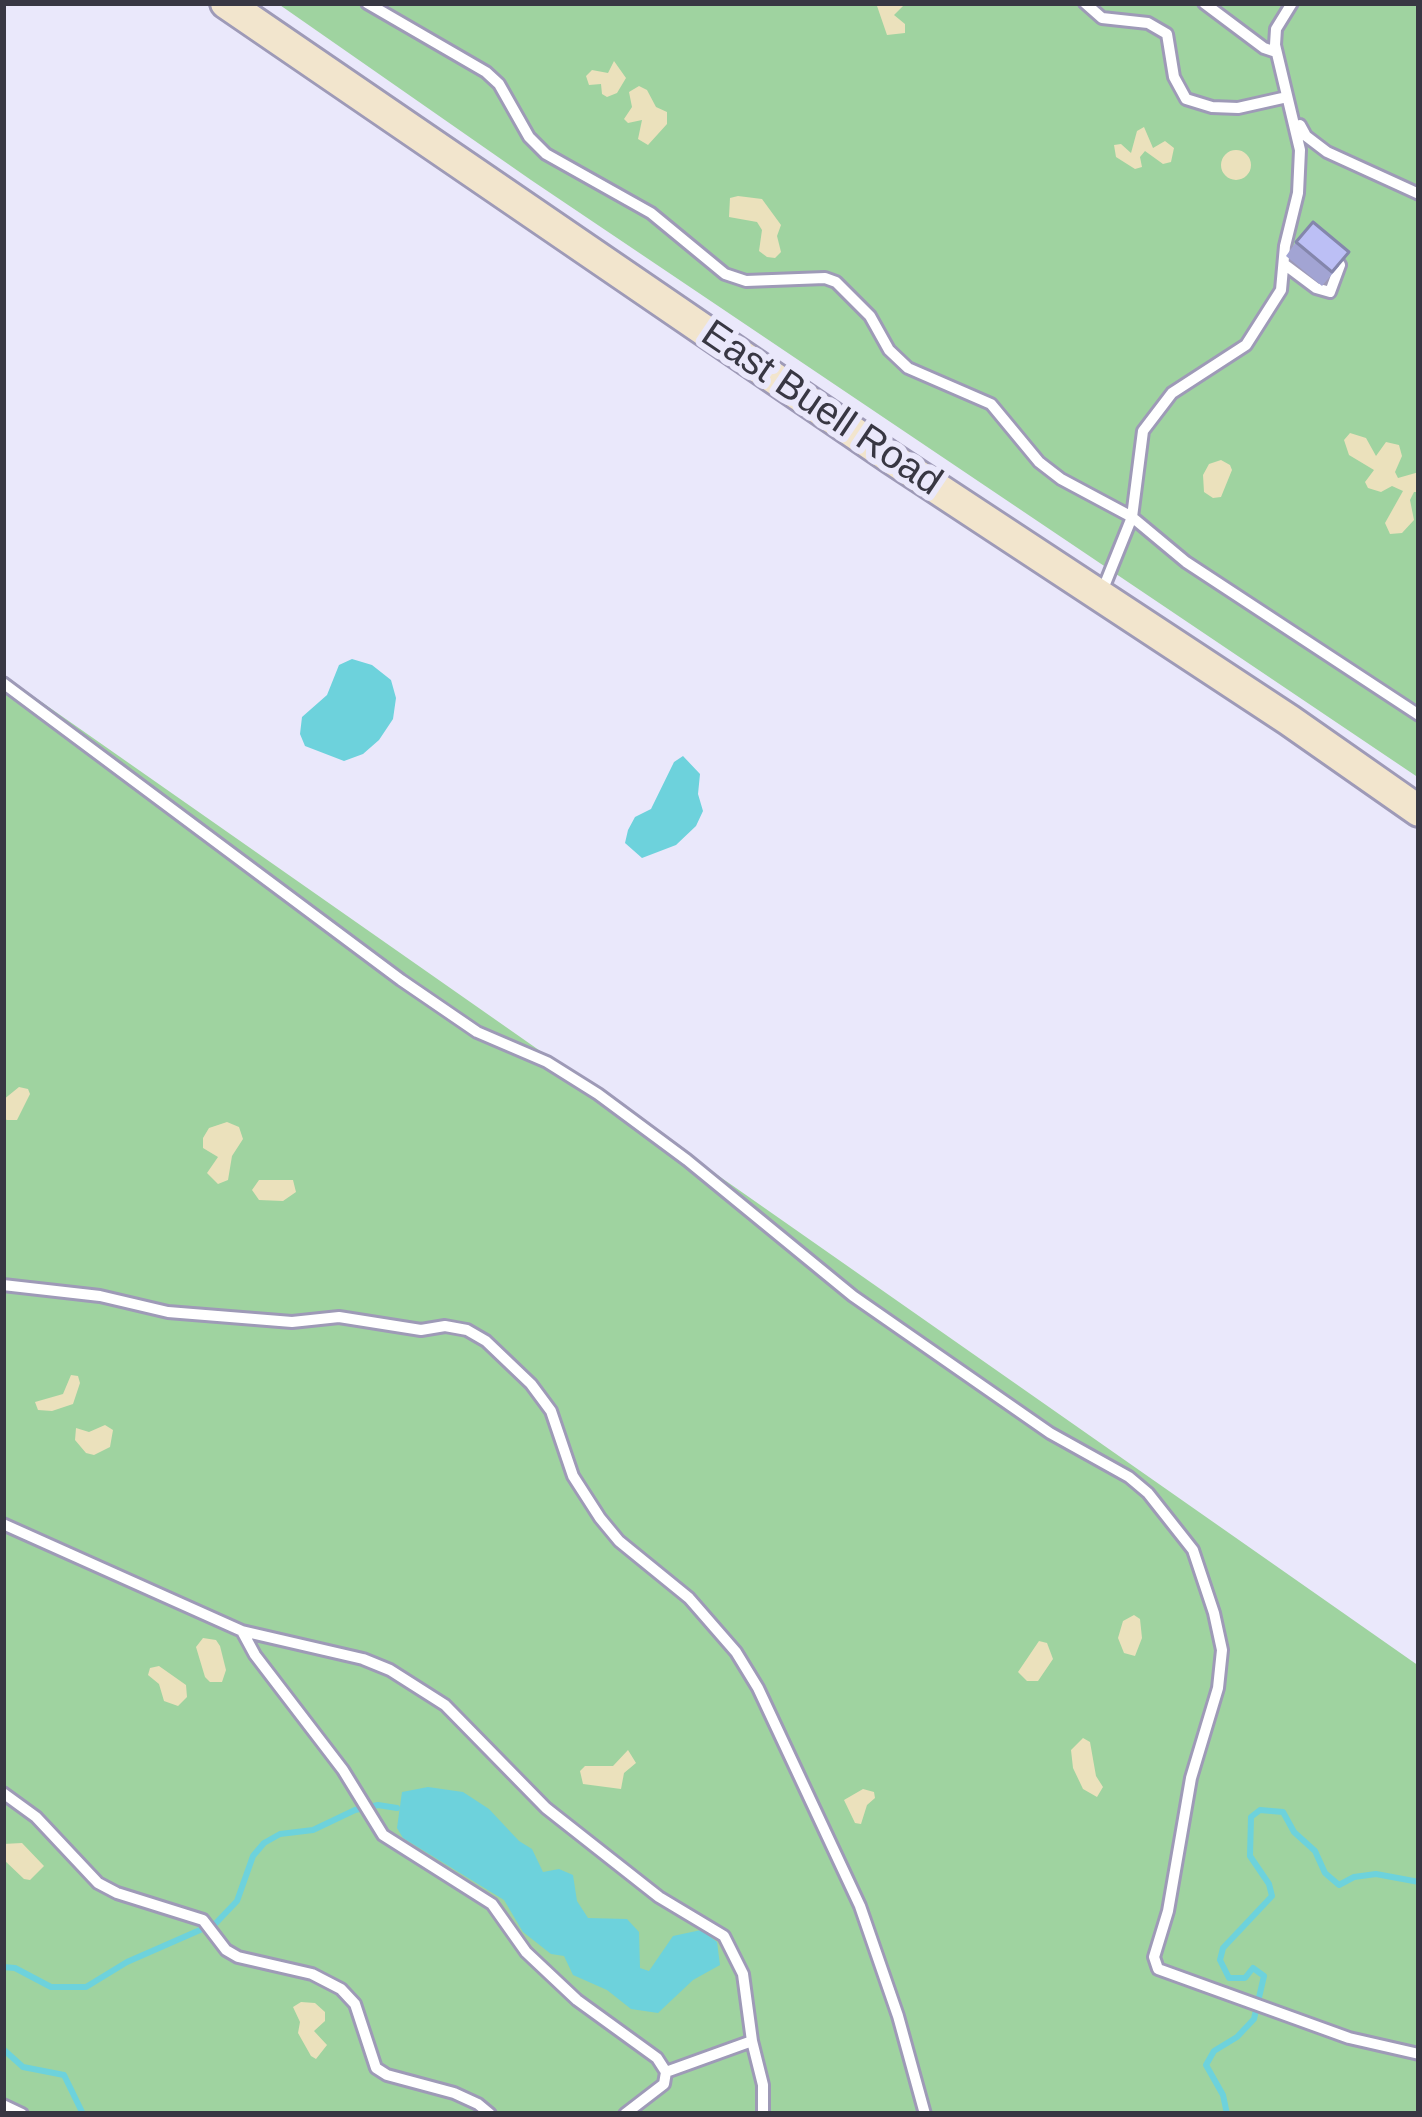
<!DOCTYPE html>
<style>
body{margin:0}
#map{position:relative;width:1422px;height:2117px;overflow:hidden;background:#eae8fb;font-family:Helvetica,sans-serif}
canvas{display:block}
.frame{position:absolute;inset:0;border:6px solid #383743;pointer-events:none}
</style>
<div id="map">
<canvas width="1422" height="2117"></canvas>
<div class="frame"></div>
</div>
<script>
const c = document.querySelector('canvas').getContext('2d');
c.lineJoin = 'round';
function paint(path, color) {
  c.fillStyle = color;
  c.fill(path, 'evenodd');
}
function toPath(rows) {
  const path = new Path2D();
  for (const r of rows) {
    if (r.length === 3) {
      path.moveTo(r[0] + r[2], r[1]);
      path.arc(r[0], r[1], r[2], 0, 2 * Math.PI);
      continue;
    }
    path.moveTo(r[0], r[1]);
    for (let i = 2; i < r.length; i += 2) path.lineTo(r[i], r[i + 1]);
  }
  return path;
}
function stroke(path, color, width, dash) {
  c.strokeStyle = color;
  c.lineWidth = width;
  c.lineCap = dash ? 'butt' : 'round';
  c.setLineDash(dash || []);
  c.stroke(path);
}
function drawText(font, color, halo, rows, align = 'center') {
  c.font = font + ' Helvetica,sans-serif';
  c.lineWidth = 12;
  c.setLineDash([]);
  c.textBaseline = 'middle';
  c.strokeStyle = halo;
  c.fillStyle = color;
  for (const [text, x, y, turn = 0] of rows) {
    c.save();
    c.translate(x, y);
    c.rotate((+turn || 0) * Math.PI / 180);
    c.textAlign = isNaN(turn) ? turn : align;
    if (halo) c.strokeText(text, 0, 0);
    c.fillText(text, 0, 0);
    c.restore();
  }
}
const green = toPath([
 [277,3,1419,3,1419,778,531,180],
 [3,675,1419,1666,1419,2114,3,2114]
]);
const sand = toPath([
 [876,3,906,3,894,15,905,24,905,33,887,35],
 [614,61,626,78,617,93,607,97,602,94,601,84,589,85,586,76,592,70,608,73],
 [639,86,647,90,656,107,667,112,667,124,648,145,638,139,642,120,628,123,624,119,632,107,629,92],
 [1144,127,1153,148,1165,141,1174,148,1171,162,1163,164,1145,151,1140,157,1142,167,1135,169,1116,157,1114,145,1121,144,1131,153,1137,131],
 [1236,165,15],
 [738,196,762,199,781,225,777,236,781,252,775,258,767,257,759,251,762,230,757,222,729,217,730,198],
 [1350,433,1366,438,1376,456,1386,442,1399,445,1402,456,1395,472,1398,478,1419,472,1419,492,1414,492,1410,500,1414,520,1402,533,1390,534,1385,523,1403,491,1392,486,1381,492,1368,488,1365,482,1374,470,1349,455,1344,440],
 [1221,460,1230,465,1232,470,1221,497,1213,498,1204,492,1203,475,1209,464],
 [19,1087,28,1089,30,1094,17,1120,7,1120,3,1118,3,1100],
 [227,1122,239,1127,243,1139,232,1156,228,1180,218,1184,207,1173,218,1157,203,1148,203,1138,209,1128],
 [259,1180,293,1180,296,1192,283,1201,259,1200,252,1190],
 [71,1375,78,1376,80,1383,73,1404,52,1411,38,1410,35,1402,63,1394],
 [105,1425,113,1430,110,1447,94,1455,86,1453,75,1440,76,1428,89,1432],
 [1134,1615,1140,1619,1142,1638,1135,1656,1124,1653,1118,1638,1123,1621],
 [203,1638,216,1640,220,1646,226,1670,222,1682,210,1682,205,1677,196,1647],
 [1039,1641,1047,1643,1053,1659,1038,1681,1027,1681,1018,1672],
 [159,1666,186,1685,187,1697,178,1706,164,1701,159,1684,148,1675,150,1668],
 [1083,1738,1090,1742,1096,1776,1103,1787,1097,1797,1083,1789,1073,1768,1071,1750],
 [628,1750,636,1763,624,1773,621,1789,583,1784,580,1771,585,1766,613,1766],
 [863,1789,874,1792,875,1798,867,1805,861,1824,855,1823,844,1800],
 [22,1843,44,1866,30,1880,24,1879,3,1859,3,1844],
 [301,2002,315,2003,325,2012,325,2021,314,2031,327,2045,316,2059,311,2056,298,2033,300,2022,293,2007]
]);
const water = toPath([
 [352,659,372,665,391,680,396,698,393,719,379,740,363,754,344,761,305,746,300,734,302,717,327,695,339,665],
 [683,756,700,774,698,794,703,811,696,826,676,845,642,858,625,843,628,830,635,817,651,809,674,762],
 [428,1787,463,1792,489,1809,519,1841,532,1849,543,1872,559,1869,573,1875,577,1901,588,1918,627,1919,639,1932,640,1968,649,1971,673,1936,701,1930,717,1942,720,1965,693,1980,658,2013,631,2009,607,1990,573,1975,564,1956,551,1954,523,1932,504,1900,403,1838,397,1828,402,1792]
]);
const stream = toPath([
 [3,1967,15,1968,51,1987,86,1987,127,1962,216,1923,237,1901,253,1856,264,1843,280,1834,313,1830,355,1810,378,1805,397,1808],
 [3,2049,23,2067,64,2075,83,2114],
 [1227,2114,1223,2095,1206,2065,1214,2051,1237,2037,1254,2019,1264,1976,1253,1968,1245,1978,1229,1978,1220,1960,1223,1948,1272,1896,1269,1884,1250,1856,1251,1817,1260,1810,1283,1812,1294,1832,1315,1851,1325,1873,1339,1885,1354,1877,1376,1874,1419,1882]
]);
const lane = toPath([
 [367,3,486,72,499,84,529,137,546,154,651,213,725,274,746,281,825,278,836,282,870,316,889,350,908,368,991,404,1039,462,1061,479,1132,517,1186,562,1419,715],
 [1085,3,1102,18,1148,23,1167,34,1174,77,1186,99,1212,107,1238,108,1287,97],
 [1204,3,1264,48,1276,52],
 [1300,125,1306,136,1327,152,1419,194],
 [1284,264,1316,288,1330,292,1340,265,1332,253],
 [1101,594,1132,517,1143,431,1172,393,1246,345,1281,290,1285,246,1298,193,1300,150,1275,45,1276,29,1292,3],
 [3,683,401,980,477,1032,547,1062,598,1094,687,1160,853,1296,1050,1433,1129,1477,1148,1493,1193,1550,1214,1613,1222,1650,1218,1688,1191,1778,1168,1911,1154,1957,1158,1969,1349,2038,1419,2054],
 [3,1285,100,1296,168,1312,292,1322,339,1317,421,1330,445,1326,467,1330,486,1341,531,1384,551,1411,573,1476,600,1518,619,1541,689,1598,736,1652,758,1688,860,1906,898,2016,925,2114],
 [3,1524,242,1631,363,1659,390,1670,445,1705,546,1808,659,1897,724,1936,743,1974,752,2041,763,2085,763,2114],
 [242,1631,255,1655,343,1770,383,1835,492,1904,526,1952,577,2000,657,2058,666,2072,752,2041],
 [3,1793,36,1817,98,1883,117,1893,203,1920,226,1950,238,1957,312,1974,341,1989,355,2004,376,2068,387,2075,454,2093,478,2104,490,2114],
 [3,2105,22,2114],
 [625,2114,664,2084,666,2072]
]);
const secondary = toPath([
 [226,3,891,458,1289,720,1419,811]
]);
const wall = toPath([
 [1296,242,1339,266,1322,286,1286,256]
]);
const building = toPath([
 [1313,222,1349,252,1332,272,1296,242,1313,222]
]);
const streetNames = [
 ["East Buell Road",821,409,34]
];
paint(green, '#9fd3a0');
paint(sand, '#ebe1bc');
paint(water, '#6dd2dc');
stroke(stream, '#6dd2dc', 6);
stroke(lane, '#9e9ab7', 16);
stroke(secondary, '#9e9ab7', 36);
stroke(lane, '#fff', 10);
stroke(secondary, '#f2e5cd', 30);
paint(wall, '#a2a4d3');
paint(building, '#bcbff5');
stroke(building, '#8486ac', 3);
drawText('39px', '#383743', '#eae8fb', streetNames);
</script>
